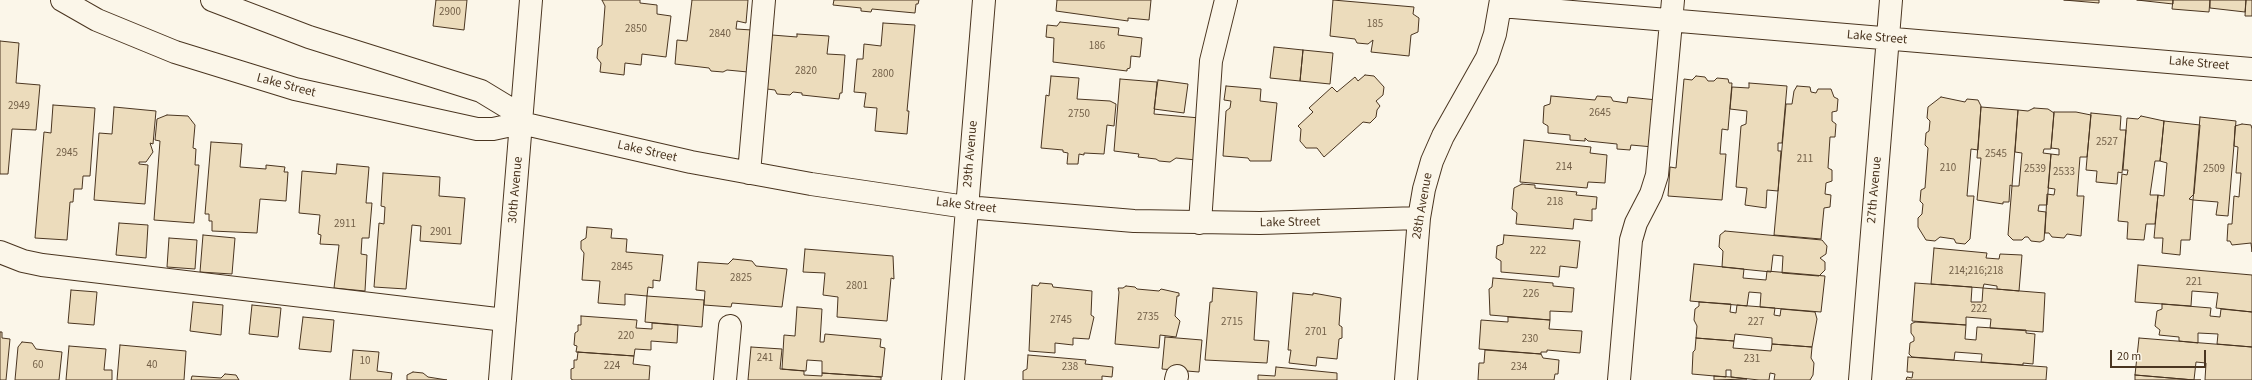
<!DOCTYPE html>
<style>
body{margin:0}
#map{position:relative;width:2252px;height:380px;overflow:hidden;background:#fbf6e9;font-family:"Source Sans 3",sans-serif}
canvas{display:block}
.scale{position:absolute;left:2110px;top:350px;width:96px;height:18px;box-sizing:border-box;border:2px solid #4a3520;border-top:0;padding-left:5px;font-size:12px;line-height:14px;white-space:nowrap;color:#4a3520;-webkit-text-stroke:3px #fbf6e9;paint-order:stroke}
</style>
<div id="map">
<canvas width="2252" height="380"></canvas>
<div class="scale">20 m</div>
</div>
<script>
const c = document.querySelector('canvas').getContext('2d');
c.lineJoin = 'round';
function paint(path, color) {
  c.fillStyle = color;
  c.fill(path, 'evenodd');
}
function toPath(rows) {
  const path = new Path2D();
  for (const r of rows) {
    path.moveTo(r[0], r[1]);
    for (let i = 2; i < r.length; i += 2) path.lineTo(r[i], r[i + 1]);
  }
  return path;
}
function stroke(path, color, width, dash) {
  c.strokeStyle = color;
  c.lineWidth = width;
  c.lineCap = dash ? 'butt' : 'round';
  c.setLineDash(dash || []);
  c.stroke(path);
}
function drawText(font, color, halo, rows, align = 'center') {
  c.font = font + ' "Source Sans 3",sans-serif';
  c.lineWidth = 3;
  c.setLineDash([]);
  c.textBaseline = 'middle';
  c.strokeStyle = halo;
  c.fillStyle = color;
  for (const [text, x, y, turn = 0] of rows) {
    c.save();
    c.translate(x, y);
    c.rotate((+turn || 0) * Math.PI / 180);
    c.textAlign = isNaN(turn) ? turn : align;
    if (halo) c.strokeText(text, 0, 0);
    c.fillText(text, 0, 0);
    c.restore();
  }
}
const building = toPath([
 [436,0,467,0,464,30,433,26,436,0],
 [602,0,640,0,640,3,657,5,657,14,671,16,666,57,642,54,641,65,625,63,624,75,600,72,601,63,597,58,598,48,602,45,605,6,602,0],
 [692,0,748,0,746,23,737,21,736,29,752,30,748,72,727,70,723,72,711,71,709,68,675,64,677,40,687,41,692,0],
 [834,0,919,0,918,4,916,4,915,13,872,9,871,12,861,11,861,8,833,5,834,0],
 [1057,0,1151,0,1149,20,1128,18,1128,21,1056,11,1057,0],
 [1333,0,1414,7,1413,14,1419,18,1418,32,1411,35,1409,56,1371,52,1373,40,1368,44,1357,43,1355,39,1330,36,1333,0],
 [2064,0,2099,0,2099,3,2064,0],
 [2137,0,2173,0,2173,4,2137,0],
 [2173,0,2210,0,2209,12,2172,9,2173,0],
 [2210,0,2246,0,2245,12,2210,8,2210,0],
 [2246,0,2252,0,2252,16,2245,16,2246,0],
 [1060,22,1119,28,1118,35,1142,38,1140,57,1131,56,1130,68,1127,69,1127,71,1053,62,1054,38,1046,37,1047,25,1057,26,1060,22],
 [883,23,915,25,907,111,909,111,907,134,875,131,877,108,864,107,866,93,854,92,857,59,863,59,864,44,881,46,883,23],
 [797,34,829,36,827,54,845,55,842,93,840,93,839,99,802,95,802,93,793,92,790,95,777,94,775,90,767,89,772,35,797,37,797,34],
 [0,41,19,43,16,83,40,85,36,130,12,129,8,174,0,174,0,41],
 [1274,47,1303,50,1300,81,1270,78,1274,47],
 [1303,50,1333,53,1330,84,1300,81,1303,50],
 [1365,75,1374,76,1384,87,1383,95,1376,101,1380,106,1377,110,1376,117,1370,123,1363,122,1324,157,1317,148,1306,148,1300,141,1301,129,1298,126,1313,112,1309,108,1332,87,1337,92,1355,77,1358,81,1365,75],
 [1051,76,1079,78,1077,99,1110,101,1116,104,1114,126,1107,125,1104,154,1084,153,1084,155,1079,154,1078,164,1067,164,1068,153,1063,152,1063,150,1041,148,1046,95,1049,96,1051,76],
 [1696,76,1705,77,1708,81,1714,81,1717,78,1728,79,1729,83,1732,83,1728,130,1722,129,1720,154,1726,154,1722,200,1668,196,1670,167,1676,168,1684,79,1692,80,1696,76],
 [1120,79,1157,82,1154,114,1200,118,1196,160,1176,158,1170,162,1159,161,1156,159,1138,157,1139,154,1114,151,1120,79],
 [1158,80,1188,84,1184,113,1154,109,1158,80],
 [1749,83,1787,86,1782,143,1778,143,1778,151,1781,151,1778,191,1767,190,1766,208,1745,205,1747,188,1736,187,1741,126,1746,124,1747,111,1730,109,1732,87,1749,88,1749,83],
 [1226,86,1261,89,1260,101,1277,103,1271,161,1250,161,1248,158,1223,156,1226,111,1230,108,1231,101,1224,100,1226,86],
 [1797,86,1810,87,1811,92,1816,93,1818,89,1831,89,1834,97,1838,99,1837,111,1832,112,1832,121,1836,124,1835,137,1830,137,1828,168,1832,170,1832,181,1826,183,1825,194,1831,195,1830,207,1824,208,1821,239,1774,235,1786,104,1792,104,1794,91,1797,86],
 [1551,96,1595,100,1597,96,1611,97,1613,101,1627,103,1628,97,1657,100,1653,147,1631,145,1630,150,1617,149,1617,144,1588,141,1585,138,1585,141,1570,140,1570,135,1548,133,1548,126,1543,123,1544,106,1550,104,1551,96],
 [1941,97,1965,102,1967,99,1978,100,1981,106,1978,150,1971,149,1967,196,1974,196,1970,239,1965,244,1956,243,1954,239,1940,237,1935,241,1926,240,1918,227,1918,218,1922,214,1923,204,1920,201,1921,190,1925,188,1928,148,1925,145,1926,133,1929,131,1930,121,1927,118,1928,107,1941,97],
 [53,105,95,108,90,176,83,176,82,189,74,189,73,202,70,202,67,240,35,238,44,132,51,133,53,105],
 [114,107,156,111,153,144,150,143,153,152,146,162,139,162,139,164,148,165,145,204,94,200,99,133,112,134,114,107],
 [1981,107,2018,110,2012,186,2010,185,2009,202,2003,202,2003,204,1977,200,1981,158,1977,158,1981,107],
 [2034,108,2048,109,2054,113,2051,149,2044,149,2043,153,2051,154,2047,205,2039,205,2038,211,2046,212,2044,240,2040,242,2031,241,2028,237,2025,237,2022,240,2013,240,2008,235,2012,186,2019,186,2022,153,2015,152,2018,110,2028,111,2034,108],
 [2054,112,2076,112,2091,115,2087,157,2080,157,2077,196,2084,196,2081,236,2067,234,2064,238,2052,237,2049,233,2045,233,2047,194,2054,195,2055,189,2048,188,2051,154,2059,155,2059,149,2051,148,2054,112],
 [2091,113,2121,116,2120,130,2126,130,2122,173,2118,172,2117,184,2096,182,2097,171,2086,170,2091,113],
 [167,115,188,116,195,125,193,148,196,149,195,165,199,165,194,223,154,220,160,141,155,140,157,119,167,115],
 [2141,116,2164,121,2160,161,2155,161,2150,195,2158,195,2155,224,2146,224,2144,240,2127,239,2128,222,2118,221,2122,174,2127,175,2128,170,2123,170,2127,118,2138,119,2141,116],
 [2200,117,2236,121,2228,216,2216,215,2218,202,2193,200,2200,117],
 [2164,121,2200,125,2194,194,2189,199,2193,200,2190,240,2181,240,2180,255,2162,253,2163,238,2154,238,2158,195,2164,196,2167,163,2160,161,2164,121],
 [2242,124,2251,125,2252,129,2252,252,2251,243,2232,245,2230,241,2227,241,2228,224,2232,224,2234,196,2239,197,2241,173,2236,173,2238,147,2234,146,2235,126,2242,124],
 [1524,140,1591,147,1590,153,1607,155,1605,183,1588,182,1587,188,1520,182,1524,140],
 [211,142,242,144,240,167,266,169,266,165,285,167,284,172,288,172,286,201,260,199,257,233,212,231,212,221,209,221,209,214,205,214,211,142],
 [337,164,369,167,366,203,372,203,369,238,362,238,361,254,367,255,365,291,334,288,339,245,320,244,321,235,318,234,320,215,299,213,302,171,336,174,337,164],
 [383,173,440,177,439,196,465,198,461,244,420,241,421,226,412,225,406,289,374,287,379,223,384,224,385,207,381,206,383,173],
 [1522,184,1535,185,1535,188,1577,192,1576,195,1597,197,1596,209,1592,209,1592,221,1574,219,1573,229,1516,224,1517,213,1512,209,1514,188,1522,184],
 [119,223,148,225,146,258,116,255,119,223],
 [587,227,612,229,611,238,627,239,626,252,663,255,660,281,653,280,653,288,648,287,647,296,625,294,625,305,598,303,600,281,582,280,584,253,581,249,581,241,586,238,587,227],
 [1725,231,1822,240,1827,246,1826,254,1820,258,1825,262,1825,270,1819,276,1782,273,1783,256,1773,255,1771,272,1722,267,1723,251,1719,247,1720,235,1725,231],
 [203,235,235,238,232,274,200,272,203,235],
 [1504,235,1580,241,1577,268,1560,266,1559,277,1501,272,1501,261,1496,258,1497,246,1503,244,1504,235],
 [169,238,197,240,195,269,167,267,169,238],
 [1934,248,1987,253,1986,258,1999,259,2000,254,2022,255,2019,291,1997,289,1997,286,1984,284,1983,288,1931,284,1934,248],
 [805,249,893,256,894,279,891,278,887,321,837,317,838,297,823,295,825,273,803,272,805,249],
 [733,259,752,261,756,266,787,269,782,307,732,303,731,307,704,305,705,291,696,290,698,262,728,264,733,259],
 [1694,264,1744,269,1743,278,1766,280,1767,271,1825,276,1821,312,1760,307,1761,293,1749,292,1747,306,1690,301,1694,264],
 [2138,265,2252,275,2252,312,2216,308,2218,293,2192,291,2191,306,2135,302,2138,265],
 [1493,278,1553,283,1553,286,1574,288,1572,312,1550,311,1550,320,1490,315,1489,289,1492,287,1493,278],
 [1040,283,1052,284,1053,287,1092,291,1091,315,1094,317,1089,339,1073,338,1073,345,1055,343,1055,353,1029,351,1032,285,1038,286,1040,283],
 [1915,283,1972,287,1971,302,1982,302,1983,288,2045,293,2043,332,1990,328,1991,319,1966,317,1966,325,1912,321,1915,283],
 [1126,286,1135,287,1137,289,1159,291,1161,289,1179,293,1179,296,1177,296,1175,316,1180,321,1176,337,1160,335,1159,348,1115,344,1119,292,1118,288,1123,288,1126,286],
 [1213,288,1257,292,1254,340,1269,341,1267,363,1205,360,1210,302,1212,302,1213,288],
 [71,290,97,292,94,325,68,323,71,290],
 [1293,293,1313,295,1313,293,1341,298,1339,325,1342,327,1342,338,1339,339,1337,359,1317,357,1316,366,1289,363,1291,350,1288,350,1293,293],
 [647,296,704,300,702,327,645,322,647,296],
 [193,302,223,305,221,335,190,331,193,302],
 [1699,302,1731,304,1730,312,1736,313,1737,305,1775,308,1774,315,1780,316,1781,309,1815,312,1817,319,1812,347,1772,344,1772,338,1735,334,1734,341,1696,338,1697,326,1694,320,1695,309,1699,306,1699,302],
 [2162,304,2211,308,2210,316,2220,317,2221,309,2252,312,2252,347,2217,344,2218,334,2198,333,2198,343,2179,341,2179,337,2159,335,2160,330,2155,326,2157,311,2162,309,2162,304],
 [252,305,281,308,278,337,249,334,252,305],
 [797,307,822,309,820,342,824,342,825,334,881,339,880,347,885,348,882,377,822,373,822,361,807,360,806,371,782,369,784,335,795,336,797,307],
 [581,316,637,320,636,328,652,329,652,323,678,325,677,343,651,341,651,350,635,349,634,356,576,352,577,346,574,345,575,333,578,331,578,325,581,325,581,316],
 [303,317,334,320,331,352,299,349,303,317],
 [1508,317,1550,320,1549,329,1582,331,1580,353,1547,350,1547,352,1541,352,1541,354,1479,349,1481,320,1508,322,1508,317],
 [1915,322,1966,325,1965,339,1976,340,1977,327,2026,330,2026,333,2035,334,2033,364,2023,363,2023,365,1981,362,1982,354,1955,352,1954,360,1912,357,1909,354,1910,343,1914,341,1914,337,1911,333,1911,324,1915,322],
 [0,332,2,332,2,338,10,339,6,380,0,380,0,332],
 [1165,337,1202,340,1199,372,1162,369,1165,337],
 [1696,338,1734,341,1733,348,1771,351,1772,344,1812,347,1811,358,1814,363,1813,375,1810,380,1774,380,1775,374,1770,373,1769,380,1759,380,1731,377,1731,370,1726,370,1726,377,1692,374,1693,352,1695,350,1696,338],
 [2139,338,2252,347,2252,380,2205,380,2206,363,2196,362,2194,380,2135,375,2139,338],
 [22,342,32,343,36,349,62,352,59,380,15,380,18,347,22,342],
 [120,345,186,351,184,380,117,380,120,345],
 [69,346,106,349,104,370,112,370,112,380,66,380,69,346],
 [751,347,782,349,780,369,804,371,804,375,822,376,822,373,881,377,881,380,748,380,751,347],
 [353,350,379,352,377,371,392,373,391,380,350,380,353,350],
 [1485,350,1541,354,1543,358,1559,360,1558,374,1555,374,1554,380,1478,380,1479,363,1484,363,1485,350],
 [578,352,634,356,633,364,650,366,649,380,573,380,571,379,571,369,574,368,574,360,577,360,578,352],
 [1028,355,1086,360,1085,364,1113,367,1112,377,1102,376,1102,380,1023,380,1023,371,1027,369,1028,355],
 [1908,357,2047,367,2046,380,1906,380,1907,377,1912,378,1913,372,1907,372,1908,357],
 [1276,367,1337,373,1337,380,1258,380,1258,375,1275,376,1276,367],
 [413,372,423,373,428,377,447,380,407,380,407,375,413,372],
 [225,374,236,375,239,380,191,380,192,376,221,378,225,374],
 [2135,375,2194,380,2201,380,2135,380,2135,375],
 [1714,376,1731,377,1747,379,1714,380,1714,376]
]);
const minor = toPath([
 [62,0,97,20,175,52,295,89,477,129,493,129,521,123,691,162,811,184,966,207,1134,221,1260,223,1419,218],
 [212,0,309,37,481,91,509,108,521,123],
 [1501,6,2252,69],
 [749,173,764,0],
 [1200,223,1211,61,1226,0],
 [0,252,23,261,42,265,505,320],
 [500,380,531,0],
 [725,380,730,326],
 [953,380,984,0],
 [1176,380,1177,376],
 [1406,380,1419,218,1424,189,1432,161,1443,136,1487,58,1495,34,1501,0],
 [1619,380,1631,240,1636,223,1651,194,1657,175,1673,0],
 [1860,380,1891,0]
]);
const numberNames = [
 ["2900",450,13],
 ["185",1375,25],
 ["2850",636,30],
 ["2840",720,35],
 ["186",1097,47],
 ["2820",806,72],
 ["2800",883,75],
 ["2949",19,107],
 ["2645",1600,114],
 ["2750",1079,115],
 ["2527",2107,143],
 ["2945",67,154],
 ["2545",1996,155],
 ["211",1805,160],
 ["214",1564,168],
 ["210",1948,169],
 ["2539",2035,170],
 ["2509",2214,170],
 ["2533",2064,173],
 ["218",1555,203],
 ["2911",345,225],
 ["2901",441,233],
 ["222",1538,252],
 ["2845",622,268],
 ["214;216;218",1976,272],
 ["2825",741,279],
 ["221",2194,283],
 ["2801",857,287],
 ["226",1531,295],
 ["222",1979,310],
 ["2735",1148,318],
 ["2745",1061,321],
 ["2715",1232,323],
 ["227",1756,323],
 ["2701",1316,333],
 ["220",626,337],
 ["230",1530,340],
 ["241",765,359],
 ["231",1752,360],
 ["10",365,362],
 ["60",38,366],
 ["40",152,366],
 ["224",612,367],
 ["238",1070,368],
 ["234",1519,368]
];
const streetNames = [
 ["Lake Street",1877,38,5],
 ["Lake Street",2199,64,5],
 ["Lake Street",286,86,15],
 ["Lake Street",647,152,13],
 ["29th Avenue",971,154,-85],
 ["30th Avenue",516,190,-85],
 ["27th Avenue",1875,190,-85],
 ["Lake Street",966,206,7],
 ["28th Avenue",1423,206,-80],
 ["Lake Street",1290,223,-1]
];
paint(building, '#ecdcbc');
stroke(building, '#4a3520', 1);
stroke(minor, '#4a3520', 24);
stroke(minor, '#fbf6e9', 22);
drawText('11px', '#725f47', null, numberNames);
drawText('13px', '#4a3520', '#fbf6e9', streetNames);
</script>
